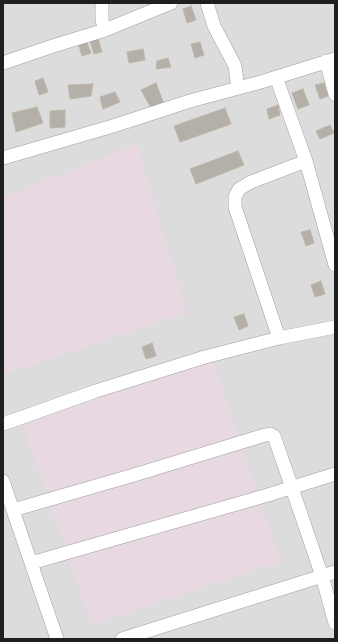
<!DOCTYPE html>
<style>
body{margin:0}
#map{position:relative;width:338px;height:642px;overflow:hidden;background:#efede6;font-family:"Noto Sans",sans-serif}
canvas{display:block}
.frame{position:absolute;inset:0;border:4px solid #1f1f1f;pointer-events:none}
</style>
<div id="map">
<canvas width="338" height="642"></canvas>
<div class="frame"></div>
</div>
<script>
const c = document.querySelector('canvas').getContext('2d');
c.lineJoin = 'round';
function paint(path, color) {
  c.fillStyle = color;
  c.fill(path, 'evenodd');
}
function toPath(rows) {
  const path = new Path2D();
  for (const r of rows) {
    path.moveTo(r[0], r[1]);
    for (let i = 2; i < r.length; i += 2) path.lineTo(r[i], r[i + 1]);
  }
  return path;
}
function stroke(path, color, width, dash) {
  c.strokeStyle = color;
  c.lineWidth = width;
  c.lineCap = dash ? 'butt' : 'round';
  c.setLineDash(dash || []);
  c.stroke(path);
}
const residential = toPath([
 [3,3,335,3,335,639,3,639]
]);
const industrial = toPath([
 [137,144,187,312,4,375,3,197],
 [209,348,281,561,91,625,18,412]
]);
const building = toPath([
 [191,6,196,20,187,23,183,9,191,6],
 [98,38,102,52,94,54,90,41,98,38],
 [86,40,91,53,82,56,78,42,86,40],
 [200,42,204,55,195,58,191,44,200,42],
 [143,49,145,60,129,63,127,52,143,49],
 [168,58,171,67,156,69,157,61,168,58],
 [43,78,48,92,39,95,35,81,43,78],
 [156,83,164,104,151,108,141,90,156,83],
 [324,83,328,96,320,99,315,85,324,83],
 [93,84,91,96,70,99,68,85,93,84],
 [303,89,309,105,298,109,292,93,303,89],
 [115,92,120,102,103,109,100,97,115,92],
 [278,105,280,115,269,119,267,109,278,105],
 [37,107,43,123,16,132,12,113,37,107],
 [225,108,231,124,180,142,174,126,225,108],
 [65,110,65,127,50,128,50,111,65,110],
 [330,125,334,133,320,139,316,131,330,125],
 [238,151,244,165,196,184,190,169,238,151],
 [310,230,314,243,306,246,301,232,310,230],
 [321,281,325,294,315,297,311,285,321,281],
 [244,314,248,326,239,330,234,317,244,314],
 [152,343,156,356,146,359,142,347,152,343]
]);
const minor = toPath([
 [102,3,102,20,105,30],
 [207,3,214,26,235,66,238,88],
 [326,61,335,94],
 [3,63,53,46,105,30,171,3],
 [276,77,306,161,335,265],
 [3,158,113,126,190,101,261,82,335,59],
 [279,338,235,207,235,197,239,189,251,182,306,161],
 [3,424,96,391,205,357,279,338,335,327],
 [3,481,57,639],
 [13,510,134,475,265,435,270,434,274,436,292,488,322,576,335,623],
 [31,563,268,495,335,474],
 [122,639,335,572]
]);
paint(residential, '#dcdcdc');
paint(industrial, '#e7d8e1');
paint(building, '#b4afa8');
stroke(building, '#bfb7a9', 1);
stroke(minor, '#a0a0a0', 14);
stroke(minor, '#fff', 13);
</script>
